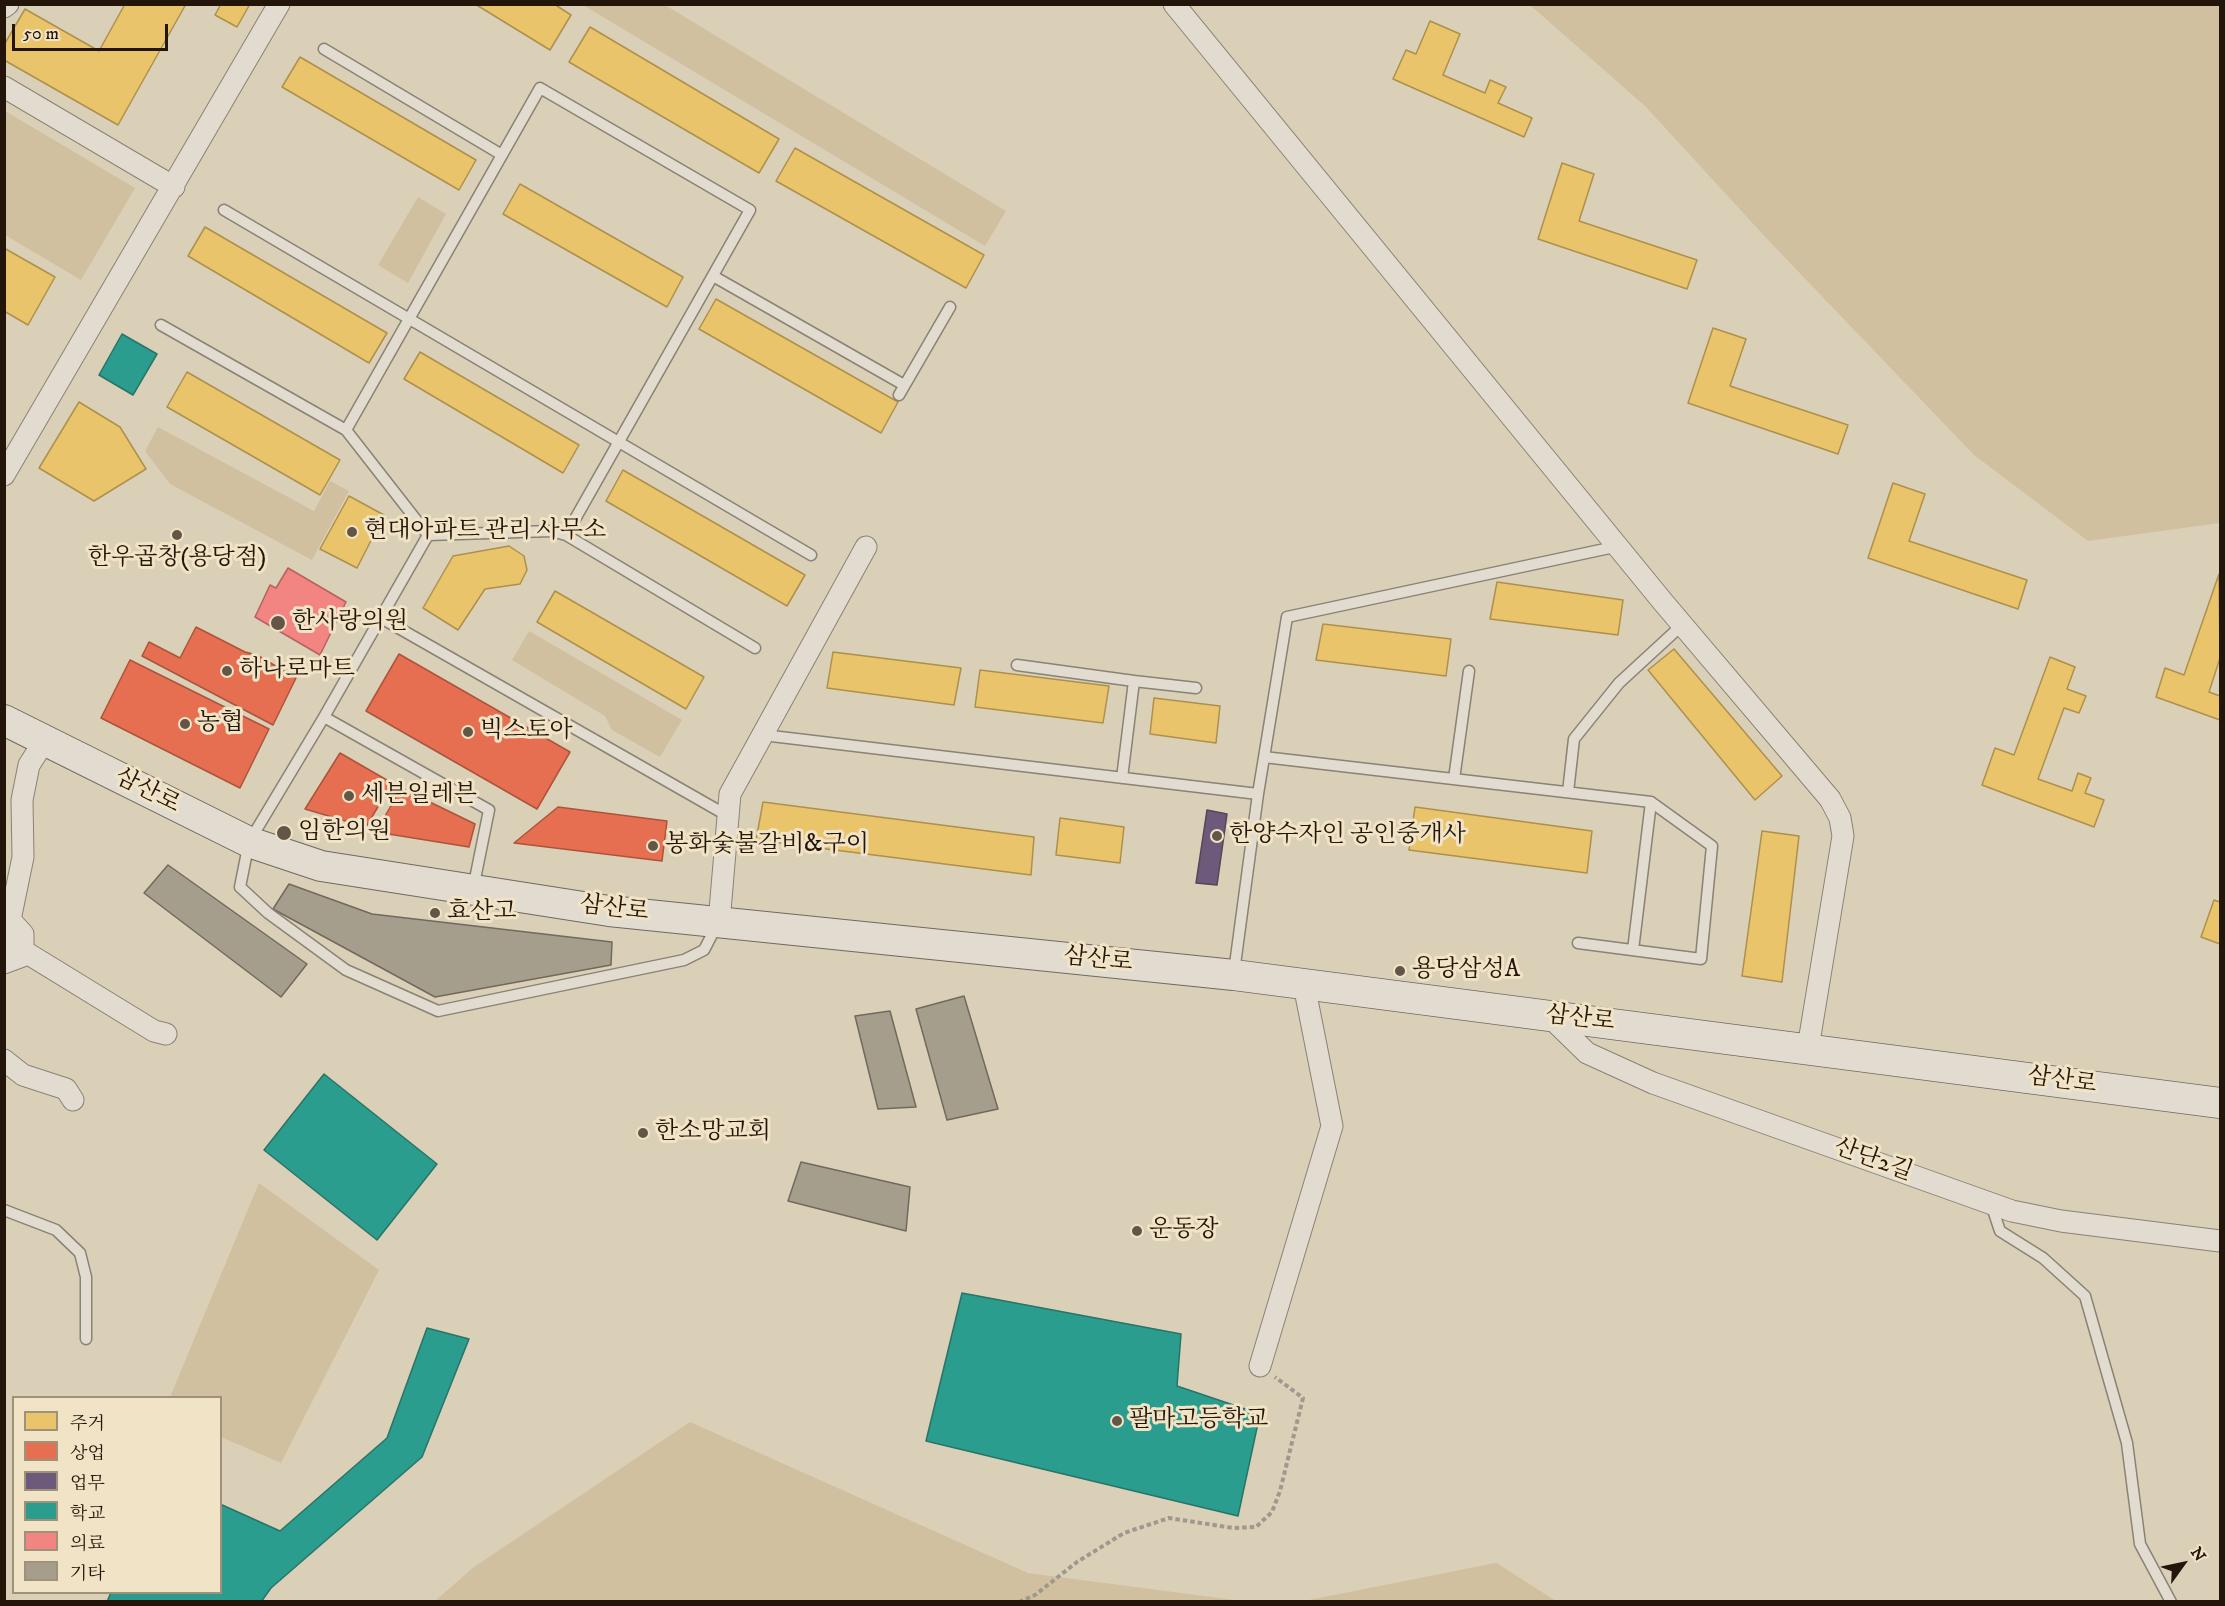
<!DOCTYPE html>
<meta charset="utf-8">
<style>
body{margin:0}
#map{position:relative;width:2225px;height:1606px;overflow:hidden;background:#dacfb7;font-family:"IM FELL DW Pica","Noto Serif KR",serif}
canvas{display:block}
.frame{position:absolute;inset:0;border:6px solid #231509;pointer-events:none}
.legend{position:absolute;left:12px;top:1396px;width:210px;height:198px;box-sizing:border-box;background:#f1e3c6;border:2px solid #9f917a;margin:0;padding:8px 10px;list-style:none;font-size:18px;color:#231509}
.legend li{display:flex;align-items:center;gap:12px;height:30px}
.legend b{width:30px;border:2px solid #9f917a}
.north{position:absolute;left:2153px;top:1534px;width:60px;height:60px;-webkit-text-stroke:4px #f1e3c6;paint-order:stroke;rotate:57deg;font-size:16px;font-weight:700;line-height:24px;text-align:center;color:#231509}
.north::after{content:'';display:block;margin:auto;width:21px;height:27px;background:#231509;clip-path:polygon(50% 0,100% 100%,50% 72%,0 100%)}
.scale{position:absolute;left:12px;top:24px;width:156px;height:27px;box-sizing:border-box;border:3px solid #231509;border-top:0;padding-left:8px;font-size:18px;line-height:21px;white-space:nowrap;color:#231509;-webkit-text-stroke:4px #f1e3c6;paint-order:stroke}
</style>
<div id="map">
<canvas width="2225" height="1606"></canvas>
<div class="frame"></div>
<ul class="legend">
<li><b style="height:16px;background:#e9c46a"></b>주거</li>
<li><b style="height:16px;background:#e76f51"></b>상업</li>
<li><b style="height:16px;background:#6d597a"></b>업무</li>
<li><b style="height:16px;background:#2a9d8f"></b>학교</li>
<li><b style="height:16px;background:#f28482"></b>의료</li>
<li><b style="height:16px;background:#a69e8d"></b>기타</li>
</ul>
<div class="north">N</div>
<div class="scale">50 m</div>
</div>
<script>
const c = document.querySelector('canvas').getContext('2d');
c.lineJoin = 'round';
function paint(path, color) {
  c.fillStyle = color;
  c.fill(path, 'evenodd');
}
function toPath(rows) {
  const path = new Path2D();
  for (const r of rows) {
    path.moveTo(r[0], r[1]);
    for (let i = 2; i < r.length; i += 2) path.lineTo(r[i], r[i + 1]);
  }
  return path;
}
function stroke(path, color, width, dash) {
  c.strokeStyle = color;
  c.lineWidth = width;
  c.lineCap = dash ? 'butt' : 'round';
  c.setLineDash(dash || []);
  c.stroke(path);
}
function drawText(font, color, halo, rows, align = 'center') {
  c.font = font + ' "IM FELL DW Pica","Noto Serif KR",serif';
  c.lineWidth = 6;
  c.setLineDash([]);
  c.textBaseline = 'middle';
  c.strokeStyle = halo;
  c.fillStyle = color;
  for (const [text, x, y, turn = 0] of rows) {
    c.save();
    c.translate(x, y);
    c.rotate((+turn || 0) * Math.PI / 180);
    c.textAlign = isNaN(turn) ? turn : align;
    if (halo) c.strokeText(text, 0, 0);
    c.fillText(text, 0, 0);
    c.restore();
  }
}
const green = toPath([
 [583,5,665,5,1006,211,985,246],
 [1530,5,2220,5,2220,523,2088,541,1974,455,1769,241,1645,106],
 [5,111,135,188,81,280,5,235],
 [418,197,446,214,408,283,378,265],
 [158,427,314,511,330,481,349,491,312,560,170,484,145,451],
 [529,631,682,720,660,757,612,730,605,716,512,660],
 [259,1183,379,1270,281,1463,221,1437,220,1398,170,1397],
 [690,1422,1028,1573,1242,1601,435,1601,474,1567],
 [1495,1562,1556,1601,1304,1601,1495,1563]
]);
const homes = toPath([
 [125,4,186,4,118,125,4,60,4,45,25,9,99,51,125,4],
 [221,4,250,4,237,27,215,15,221,4],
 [475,4,554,4,571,15,550,50,475,4],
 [1430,21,1460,34,1443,75,1485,93,1490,80,1506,87,1498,103,1532,118,1524,137,1393,79,1406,50,1416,54,1430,21],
 [590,27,779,139,759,173,569,62,590,27],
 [300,57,476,160,459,190,282,87,300,57],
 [795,148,984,255,966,288,776,181,795,148],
 [1562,163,1594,174,1579,221,1697,260,1687,289,1538,239,1562,163],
 [520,184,683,277,667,307,503,214,520,184],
 [205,227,387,333,369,363,188,256,205,227],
 [4,248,55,277,28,325,4,311,4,248],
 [716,299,898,402,881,433,699,329,716,299],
 [1713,328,1746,339,1730,386,1848,425,1838,454,1688,403,1713,328],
 [420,352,579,445,563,473,404,379,420,352],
 [187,372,340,460,320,495,167,407,187,372],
 [79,402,120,427,146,469,94,501,39,468,79,402],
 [623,470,805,575,787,606,606,501,623,470],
 [1893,483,1925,494,1909,541,2027,580,2018,609,1868,558,1893,483],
 [349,496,384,515,357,568,320,549,349,496],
 [509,546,524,556,527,570,520,584,485,589,458,630,423,608,453,556,509,546],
 [2219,574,2220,658,2209,692,2220,696,2220,720,2156,697,2165,668,2184,675,2219,574],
 [1497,582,1623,600,1618,635,1490,619,1497,582],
 [555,591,704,677,686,709,537,622,555,591],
 [1323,624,1451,639,1446,676,1316,660,1323,624],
 [1674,649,1782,776,1755,800,1648,670,1674,649],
 [833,652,961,668,954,705,827,688,833,652],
 [2050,657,2075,667,2067,689,2086,696,2079,713,2064,708,2038,779,2072,791,2078,773,2091,778,2085,793,2104,800,2094,827,1982,785,1995,748,2014,755,2050,657],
 [980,670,1109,686,1103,723,975,707,980,670],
 [1154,698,1220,706,1216,743,1150,734,1154,698],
 [763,802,1034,837,1031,875,756,840,763,802],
 [1415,807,1592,831,1587,873,1409,850,1415,807],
 [1060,818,1124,827,1120,863,1056,855,1060,818],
 [1762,831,1799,836,1782,982,1742,976,1762,831],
 [2214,900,2220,902,2220,944,2201,937,2214,900]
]);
const shops = toPath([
 [196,627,245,652,257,655,296,678,273,725,142,656,149,642,180,658,196,627],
 [399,654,570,752,537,809,366,711,399,654],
 [130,660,269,729,240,788,101,718,130,660],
 [340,753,392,783,366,827,305,809,340,753],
 [401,788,475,824,469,847,376,832,401,788],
 [558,807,667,821,662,861,514,843,558,807]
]);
const offices = toPath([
 [1207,810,1227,814,1217,885,1196,883,1207,810]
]);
const schools = toPath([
 [122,334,157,354,133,395,99,375,122,334],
 [324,1074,437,1164,377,1240,264,1150,324,1074],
 [962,1293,1181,1334,1177,1386,1260,1414,1238,1516,926,1441,962,1293],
 [427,1328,469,1339,422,1457,271,1588,261,1602,107,1602,111,1592,220,1592,220,1504,280,1531,387,1438,427,1328]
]);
const health = toPath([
 [288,568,346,602,320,655,255,617,270,585,276,588,288,568]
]);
const building = toPath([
 [168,865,307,964,281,997,144,893,168,865],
 [289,884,372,914,612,942,611,965,435,997,273,909,289,884],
 [964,996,998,1109,947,1120,916,1009,964,996],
 [890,1011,916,1107,878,1109,855,1016,890,1011],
 [801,1162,910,1187,906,1231,788,1201,801,1162]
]);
const path = toPath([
 [1019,1602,1035,1595,1077,1562,1124,1533,1169,1518,1233,1528,1256,1527,1272,1512,1280,1491,1303,1398,1275,1377]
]);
const service = toPath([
 [324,49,502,155],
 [224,210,811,555],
 [713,276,904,385],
 [161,325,346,430,428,535],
 [899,395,950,307],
 [346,430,540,88,750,210,566,535],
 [381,618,728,816],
 [1017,665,1134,681,1122,778],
 [1134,681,1196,688],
 [324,717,489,810,473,889],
 [763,735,1258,794,1234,972],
 [1264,757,1651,802,1712,846,1701,959,1578,943],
 [1454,779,1469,671],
 [1568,792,1574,739,1619,683,1682,625],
 [1258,794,1287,617,1619,546],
 [717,925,704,950,684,960,438,1011,346,970,268,913,240,887,249,842,324,717,428,535,551,531,566,535,755,648],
 [1633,950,1651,802],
 [1991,1204,2000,1231,2043,1258,2085,1296,2127,1443,2140,1544,2171,1602],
 [4,1210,56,1230,80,1253,86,1277,86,1339]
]);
const minor = toPath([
 [1174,4,1663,602,1830,799,1840,818,1843,836,1808,1048],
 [4,7,8,4],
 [4,87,174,187],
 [4,475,279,4],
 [719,922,730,794,866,547],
 [4,939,154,1031,166,1034],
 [4,963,23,956,23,934,10,920,23,857,22,800,29,765,45,740],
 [1549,1016,1587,1053,1653,1083,2012,1211,2061,1221,2220,1241],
 [4,1060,23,1075,66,1089,73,1100],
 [1260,1366,1332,1126,1304,985]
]);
const secondary = toPath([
 [4,720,249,842,321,866,609,911,1234,975,2220,1103]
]);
const markers = [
 [352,532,6,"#635646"],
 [177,535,6,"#635646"],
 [278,623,8,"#635646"],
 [227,671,6,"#635646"],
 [185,724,6,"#635646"],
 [468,732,6,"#635646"],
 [349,796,6,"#635646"],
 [284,833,8,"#635646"],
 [1217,836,6,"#635646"],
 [653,846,6,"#635646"],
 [435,913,6,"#635646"],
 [1400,971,6,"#635646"],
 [643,1133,6,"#635646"],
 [1137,1231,6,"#635646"],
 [1117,1421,6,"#635646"]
];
const poiNames = [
 ["현대아파트 관리 사무소",364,532],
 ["한우곱창(용당점)",177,559,"center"],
 ["한사랑의원",292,623],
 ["하나로마트",239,671],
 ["농협",197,724],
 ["빅스토아",480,732],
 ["세븐일레븐",361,796],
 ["임한의원",298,833],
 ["한양수자인 공인중개사",1229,836],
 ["봉화숯불갈비&구이",665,846],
 ["효산고",447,913],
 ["용당삼성A",1412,971],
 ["한소망교회",655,1133],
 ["운동장",1149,1231],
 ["팔마고등학교",1129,1421]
];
const streetNames = [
 ["삼산로",147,792,27],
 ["삼산로",614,910,7],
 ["삼산로",1098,961,6],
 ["삼산로",1580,1020,7],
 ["삼산로",2062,1082,8],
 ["산단2길",1873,1161,20]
];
paint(green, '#d0c0a0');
paint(homes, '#e9c46a');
stroke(homes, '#ae904d', 1.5);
paint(shops, '#e76f51');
stroke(shops, '#ac543b', 1.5);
paint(offices, '#6d597a');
stroke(offices, '#574558', 1.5);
paint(schools, '#2a9d8f');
stroke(schools, '#287467', 1.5);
paint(health, '#f28482');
stroke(health, '#b4635e', 1.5);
paint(building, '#a69e8d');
stroke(building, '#71695c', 1.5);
stroke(service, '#8a8273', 13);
stroke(minor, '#8a8273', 23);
stroke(secondary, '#71695c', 32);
stroke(path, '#9e988d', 4, [4.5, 3]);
stroke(service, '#e2dcd0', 10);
stroke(minor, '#e2dcd0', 21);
stroke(secondary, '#e2dcd0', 30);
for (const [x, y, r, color] of markers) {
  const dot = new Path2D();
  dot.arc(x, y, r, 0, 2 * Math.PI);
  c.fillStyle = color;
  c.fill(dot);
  stroke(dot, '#f1e3c6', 2);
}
drawText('24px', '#231509', '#f1e3c6', poiNames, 'left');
drawText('24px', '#231509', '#f1e3c6', streetNames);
</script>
